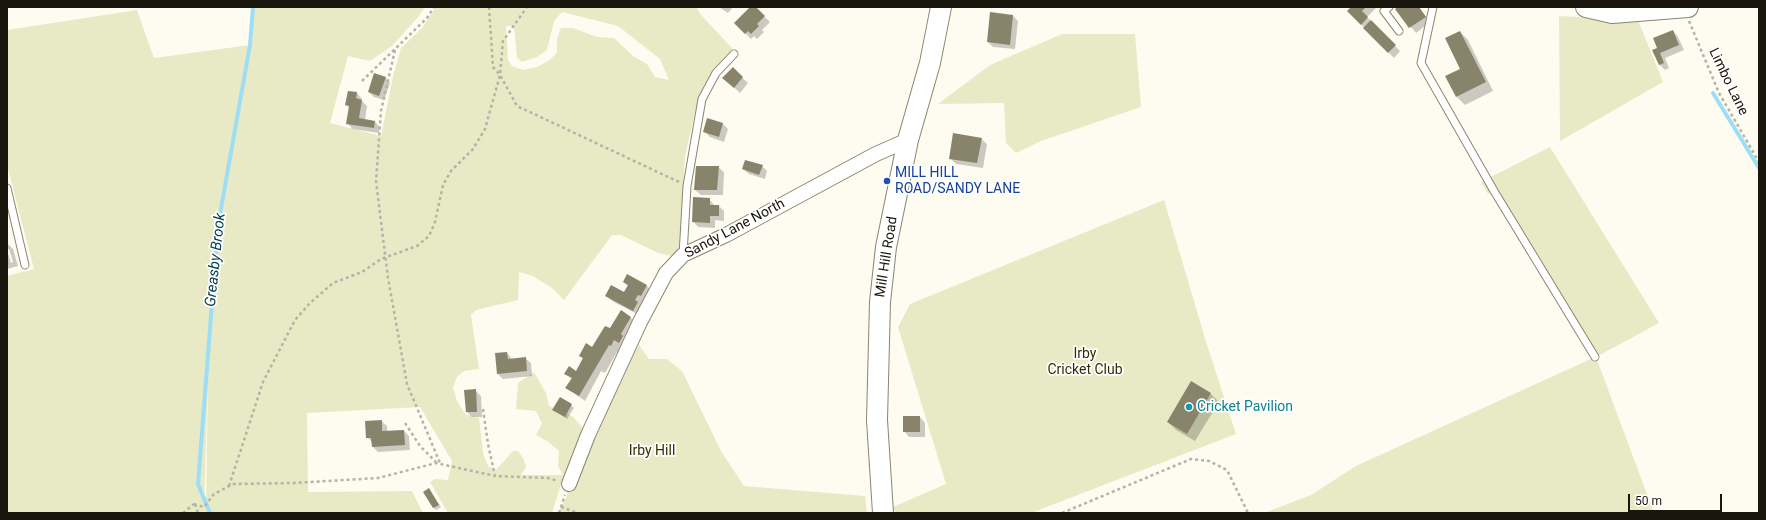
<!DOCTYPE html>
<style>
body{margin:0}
#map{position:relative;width:1766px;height:520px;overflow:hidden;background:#fefcf1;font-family:Roboto,sans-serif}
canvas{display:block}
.frame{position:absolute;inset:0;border:8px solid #18160d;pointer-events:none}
.scale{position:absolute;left:1628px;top:494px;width:94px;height:18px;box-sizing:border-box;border:2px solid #18160d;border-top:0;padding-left:5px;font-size:12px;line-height:14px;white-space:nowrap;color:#18160d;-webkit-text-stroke:3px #fff;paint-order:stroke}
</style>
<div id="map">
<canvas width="1766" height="520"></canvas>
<div class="frame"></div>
<div class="scale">50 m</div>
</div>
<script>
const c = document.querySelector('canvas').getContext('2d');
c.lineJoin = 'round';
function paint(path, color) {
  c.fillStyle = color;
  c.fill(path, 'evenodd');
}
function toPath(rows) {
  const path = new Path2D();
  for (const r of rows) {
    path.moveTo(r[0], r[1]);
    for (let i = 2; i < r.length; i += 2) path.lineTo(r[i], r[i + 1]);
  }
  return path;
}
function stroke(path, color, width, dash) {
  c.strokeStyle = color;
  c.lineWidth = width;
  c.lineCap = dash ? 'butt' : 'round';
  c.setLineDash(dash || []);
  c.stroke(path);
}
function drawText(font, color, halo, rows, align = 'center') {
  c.font = font + ' Roboto,sans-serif';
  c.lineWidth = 3.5;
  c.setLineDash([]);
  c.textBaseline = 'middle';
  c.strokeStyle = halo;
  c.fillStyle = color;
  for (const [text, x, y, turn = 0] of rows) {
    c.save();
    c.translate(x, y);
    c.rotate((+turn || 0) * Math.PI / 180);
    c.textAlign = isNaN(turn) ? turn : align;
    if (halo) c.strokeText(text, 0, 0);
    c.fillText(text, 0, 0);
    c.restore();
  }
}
const green = toPath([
 [253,7,425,7,419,16,392,46,370,61,348,56,330,123,381,136,393,76,401,48,422,28,436,7,696,7,701,15,734,50,714,69,703,87,695,112,685,156,679,246,676,257,658,253,621,235,612,235,564,300,552,288,533,276,519,272,518,300,476,310,471,315,479,369,464,371,457,377,453,388,457,401,465,414,479,418,483,453,488,466,496,470,513,451,518,451,523,458,526,467,521,475,563,475,558,466,559,451,547,441,536,435,542,423,536,411,516,409,518,383,534,372,546,393,549,406,572,416,583,428,564,475,552,513,448,513,430,482,435,479,448,480,452,461,420,407,307,413,308,492,412,491,423,513,7,513,7,276,34,269,7,165,7,30,137,10,154,58,250,45],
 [562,12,618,26,660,59,669,80,655,77,647,64,633,56,614,38,597,37,573,28,561,28,557,39,557,52,550,60,537,67,523,70,512,66,508,60,506,26,514,26,517,58,522,62,537,57,547,50,554,21],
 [208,379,206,503,204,506],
 [1559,16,1638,20,1663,82,1560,141],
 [1062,34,1135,34,1141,107,1041,141,1016,153,1006,143,1004,103,938,104,990,65],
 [1550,147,1659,323,1596,357,1654,513,1264,513,1311,495,1356,466,1595,357,1493,191,1488,194,1481,182],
 [1164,200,1207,345,1236,434,1031,513,896,513,893,507,946,484,898,327,910,304],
 [639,345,649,359,667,359,682,371,721,451,744,486,865,496,867,513,559,513,621,374]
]);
const shadow = toPath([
 [719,7,733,7,728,13],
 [752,7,754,7,770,22,762,30,764,32,757,39,754,36,751,39,735,23],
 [1352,7,1377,7,1367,17,1400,51,1394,58,1348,11],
 [1399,7,1419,7,1430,22,1416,33,1396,9],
 [1013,16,1018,21,1015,49,993,47,988,42],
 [1673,31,1678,37,1684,50,1665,58,1669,68,1665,70,1659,64,1658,48],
 [1460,32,1468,40,1493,91,1465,105,1457,97,1462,69],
 [733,69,748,83,740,93,724,78],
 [385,77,390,83,384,100,374,97,369,92],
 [348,92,357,93,362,99,362,101,367,106,365,120,375,122,380,127,379,133,353,129,347,123,350,108,346,105],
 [708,119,723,124,728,129,724,142,710,137,704,131],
 [981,139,987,144,983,168,956,164,950,158],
 [762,166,767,171,765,179,749,174,743,169],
 [718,167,724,172,723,195,701,195,695,190],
 [709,199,715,206,719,206,724,211,724,221,715,220,715,228,698,227,693,221],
 [7,243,13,249,18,266,7,269,7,250,11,263,13,262,9,249,7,249],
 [624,282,647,286,652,291,647,301,644,299,640,306,642,308,639,315,612,301,607,296,624,293,628,286],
 [621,312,631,318,639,326,619,353,617,352,605,373,601,371,585,401,567,388,572,379,566,374,576,373,583,359,580,355,592,348,610,330],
 [507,353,512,359,525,358,531,363,532,376,503,379,497,373],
 [1191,382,1211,394,1219,402,1195,441,1176,430,1168,422],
 [475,390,481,396,482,417,472,417,467,412,466,391],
 [571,405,574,408,567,419,554,410],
 [920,417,925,423,925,437,909,437,904,431],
 [381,421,387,426,387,432,404,431,409,436,410,450,378,452,373,447,373,443,367,437],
 [429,489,441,507,436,510,434,508]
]);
const stream = toPath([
 [1713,93,1759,168],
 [210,513,198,484,213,290,219,220,250,45,253,7]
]);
const building = toPath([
 [750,7,756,7,765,16,757,24,759,26,751,34,748,31,745,34,734,23],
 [1351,7,1366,7,1362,11,1368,17,1361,25,1347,11],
 [1398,7,1419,7,1426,17,1409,28,1395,9],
 [990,12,1013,15,1010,45,987,42],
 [1371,20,1396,45,1388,53,1363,28],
 [1673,30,1679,45,1660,53,1664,63,1659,65,1652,50,1657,48,1653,38],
 [1460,31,1486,82,1456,97,1445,76,1460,69,1445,38],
 [733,67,743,77,734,88,722,78],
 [374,73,386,77,379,96,368,92],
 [348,91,357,92,356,98,362,100,359,118,375,121,374,128,346,124,349,106,345,105],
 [707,118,723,123,719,137,703,132],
 [953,133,982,138,977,163,949,159],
 [745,160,763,165,759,175,742,169],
 [696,166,719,166,717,190,694,190],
 [693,197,710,198,710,205,719,205,719,216,710,216,710,223,692,222],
 [627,274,647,285,641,296,638,295,635,300,638,302,633,311,605,296,611,285,624,292,628,285,623,282],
 [621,310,631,317,621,334,623,336,619,343,614,340,611,346,609,345,579,396,565,388,572,378,564,374,569,366,576,371,583,358,579,356,586,343,592,347,605,326,610,328],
 [507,352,508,359,526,357,527,371,497,374,495,353],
 [1191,381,1211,393,1187,434,1167,422],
 [476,389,477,412,466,412,464,390],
 [560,397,572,404,565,417,552,410],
 [903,416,920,416,920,432,903,432],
 [382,420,382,431,404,430,405,445,372,447,371,438,366,438,365,421],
 [429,488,439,505,433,508,423,492]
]);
const path = toPath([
 [489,7,493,67,500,75,517,106,679,182],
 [1689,21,1719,93,1759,162],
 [395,50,381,111,376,181,388,278,407,384,440,463],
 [362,81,427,18,434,7],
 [483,409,488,444,495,476,548,478,558,481],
 [405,423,420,446,436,462],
 [229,486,263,382,295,320,310,303,333,283,362,272,381,259,417,246,429,236,435,222,443,185,451,171,473,149,485,129,500,75,503,41,527,7],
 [194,504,204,507,214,494,233,484,294,483,378,478,436,463,495,476],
 [195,504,198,513],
 [561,507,578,513],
 [183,513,194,504],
 [559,513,565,495],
 [1062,513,1191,459,1209,461,1227,470,1248,513]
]);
const lane = toPath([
 [1389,7,1384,11,1399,31],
 [1433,7,1421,63,1494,191,1595,357],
 [7,188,25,265],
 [683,255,687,186,702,99,716,73,734,54]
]);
const street = toPath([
 [569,484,588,435,640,322,666,273,683,255,726,235,876,154,908,140]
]);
const secondary = toPath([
 [1586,7,1612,13,1688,7],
 [883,513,877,420,880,302,886,247,908,140,930,63,941,7]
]);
const markers = [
 [887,181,4,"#1a4fb4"],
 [1189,407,4,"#0f9aa8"]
];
const streetNames = [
 ["Limbo Lane",1728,82,64],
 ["Sandy Lane North",735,229,-28],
 ["Mill Hill Road",887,257,-81]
];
const transitNames = [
 ["MILL HILL",895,173],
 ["ROAD/SANDY LANE",895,189]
];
const parkNames = [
 ["Irby",1085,354],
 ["Cricket Club",1085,370],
 ["Irby Hill",652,451]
];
const cultureNames = [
 ["Cricket Pavilion",1197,407]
];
const waterNames = [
 ["Greasby Brook",216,260,-84]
];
paint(green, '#e8eac5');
paint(shadow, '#0003');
stroke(stream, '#9ddef7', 4);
paint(building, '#88836b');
stroke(lane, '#8a866e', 9);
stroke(street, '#8a866e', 16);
stroke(secondary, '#8a866e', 22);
stroke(path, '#b5b3a8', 2.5, [3, 3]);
stroke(lane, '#fff', 7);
stroke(street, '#fff', 14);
stroke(secondary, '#fff', 20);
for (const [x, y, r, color] of markers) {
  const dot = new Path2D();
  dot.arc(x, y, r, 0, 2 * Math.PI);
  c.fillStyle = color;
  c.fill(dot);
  stroke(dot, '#fff', 1.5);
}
drawText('14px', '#18160d', '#fff', streetNames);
drawText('14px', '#164399', '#fff', transitNames, 'left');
drawText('14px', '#2f2f03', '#fff', parkNames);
drawText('14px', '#0d838f', '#fff', cultureNames, 'left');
drawText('italic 15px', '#064152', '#fff', waterNames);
</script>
